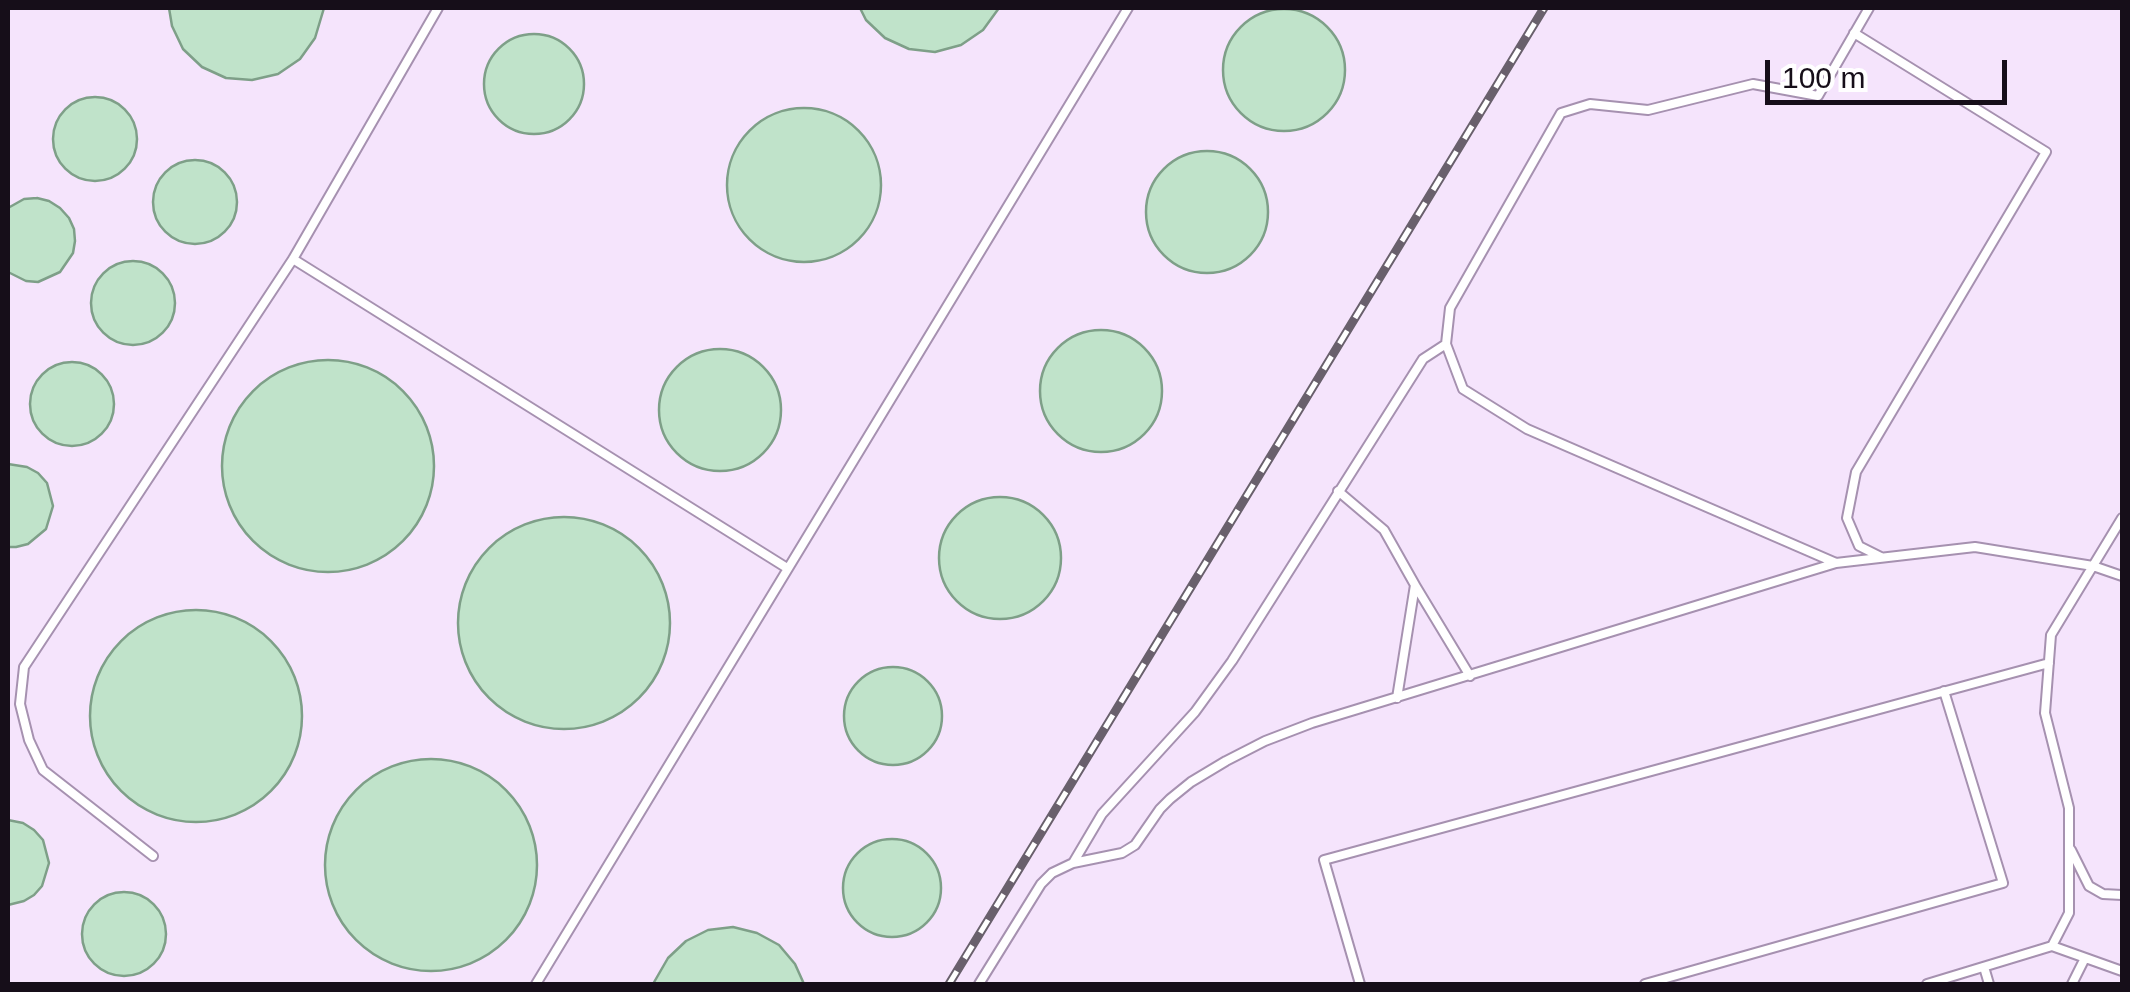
<!DOCTYPE html>
<style>
body{margin:0}
#map{position:relative;width:2130px;height:992px;overflow:hidden;background:#faf1fe;font-family:Helvetica,sans-serif}
canvas{display:block}
.frame{position:absolute;inset:0;border:10px solid #160e19;pointer-events:none}
.scale{position:absolute;left:1765px;top:60px;width:242px;height:45px;box-sizing:border-box;border:5px solid #160e19;border-top:0;padding-left:12px;font-size:30px;line-height:35px;white-space:nowrap;color:#160e19;-webkit-text-stroke:8px #fff;paint-order:stroke}
</style>
<div id="map">
<canvas width="2130" height="992"></canvas>
<div class="frame"></div>
<div class="scale">100 m</div>
</div>
<script>
const c = document.querySelector('canvas').getContext('2d');
c.lineJoin = 'round';
function paint(path, color) {
  c.fillStyle = color;
  c.fill(path, 'evenodd');
}
function toPath(rows) {
  const path = new Path2D();
  for (const r of rows) {
    if (r.length === 3) {
      path.moveTo(r[0] + r[2], r[1]);
      path.arc(r[0], r[1], r[2], 0, 2 * Math.PI);
      continue;
    }
    path.moveTo(r[0], r[1]);
    for (let i = 2; i < r.length; i += 2) path.lineTo(r[i], r[i + 1]);
  }
  return path;
}
function stroke(path, color, width, dash) {
  c.strokeStyle = color;
  c.lineWidth = width;
  c.lineCap = dash ? 'butt' : 'round';
  c.setLineDash(dash || []);
  c.stroke(path);
}
const built = toPath([
 [8,8,2122,8,2122,984,8,984]
]);
const building = toPath([
 [169,8,324,8,315,38,300,59,278,74,252,80,226,78,202,67,183,49,172,26,169,8],
 [860,8,999,8,983,30,961,45,935,52,909,49,885,38,866,20,860,8],
 [1284,70,61],
 [534,84,50],
 [95,139,42],
 [804,185,77],
 [1207,212,61],
 [195,202,42],
 [37,198,49,201,60,208,69,218,74,229,75,241,73,253,60,272,38,282,26,281,8,272,8,208,24,199,37,198],
 [133,303,42],
 [1101,391,61],
 [720,410,61],
 [328,466,106],
 [72,404,42],
 [8,464,27,467,38,473,47,483,53,506,46,529,28,544,16,547,8,547,8,464],
 [1000,558,61],
 [564,623,106],
 [196,716,106],
 [893,716,49],
 [431,865,106],
 [8,820,23,823,34,830,43,840,49,863,42,886,34,895,24,901,8,905,8,820],
 [892,888,49],
 [124,934,42],
 [733,927,757,933,779,945,795,964,804,984,653,984,668,958,686,941,708,930,733,927]
]);
const lane = toPath([
 [1869,8,1818,96,1753,84,1648,110,1590,104,1561,113,1450,308,1446,344,1463,389,1527,429,1836,563,1975,547,2093,566,2122,576],
 [1854,33,2046,152,1856,472,1847,518,1859,546,1881,557],
 [293,259,787,568],
 [1338,491,1384,530,1415,585],
 [1397,698,1415,585,1470,676],
 [2071,850,2089,886,2103,894,2122,895],
 [153,856,43,770,29,740,20,704,24,667,293,259,438,8],
 [1073,863,1102,814,1195,712,1232,661,1423,359,1446,344],
 [2052,946,2069,913,2069,808,2045,713,2051,635,2122,518],
 [1984,967,1989,984],
 [536,984,1128,8],
 [979,984,1041,884,1052,873,1073,863,1122,853,1135,845,1160,809,1170,799,1191,782,1226,761,1265,741,1312,723,1836,563],
 [1360,984,1324,860,2049,663],
 [1645,984,2003,883,1944,691],
 [1927,984,2052,946,2122,971],
 [2072,984,2085,958]
]);
const rail = toPath([
 [949,984,1544,8]
]);
paint(built, '#f5e4fc');
paint(building, '#c0e3ca');
stroke(building, '#7e9f88', 2.5);
stroke(lane, '#a691b0', 12);
stroke(lane, '#fff', 8);
stroke(rail, '#69606c', 9);
stroke(rail, '#fff', 5, [15]);
</script>
